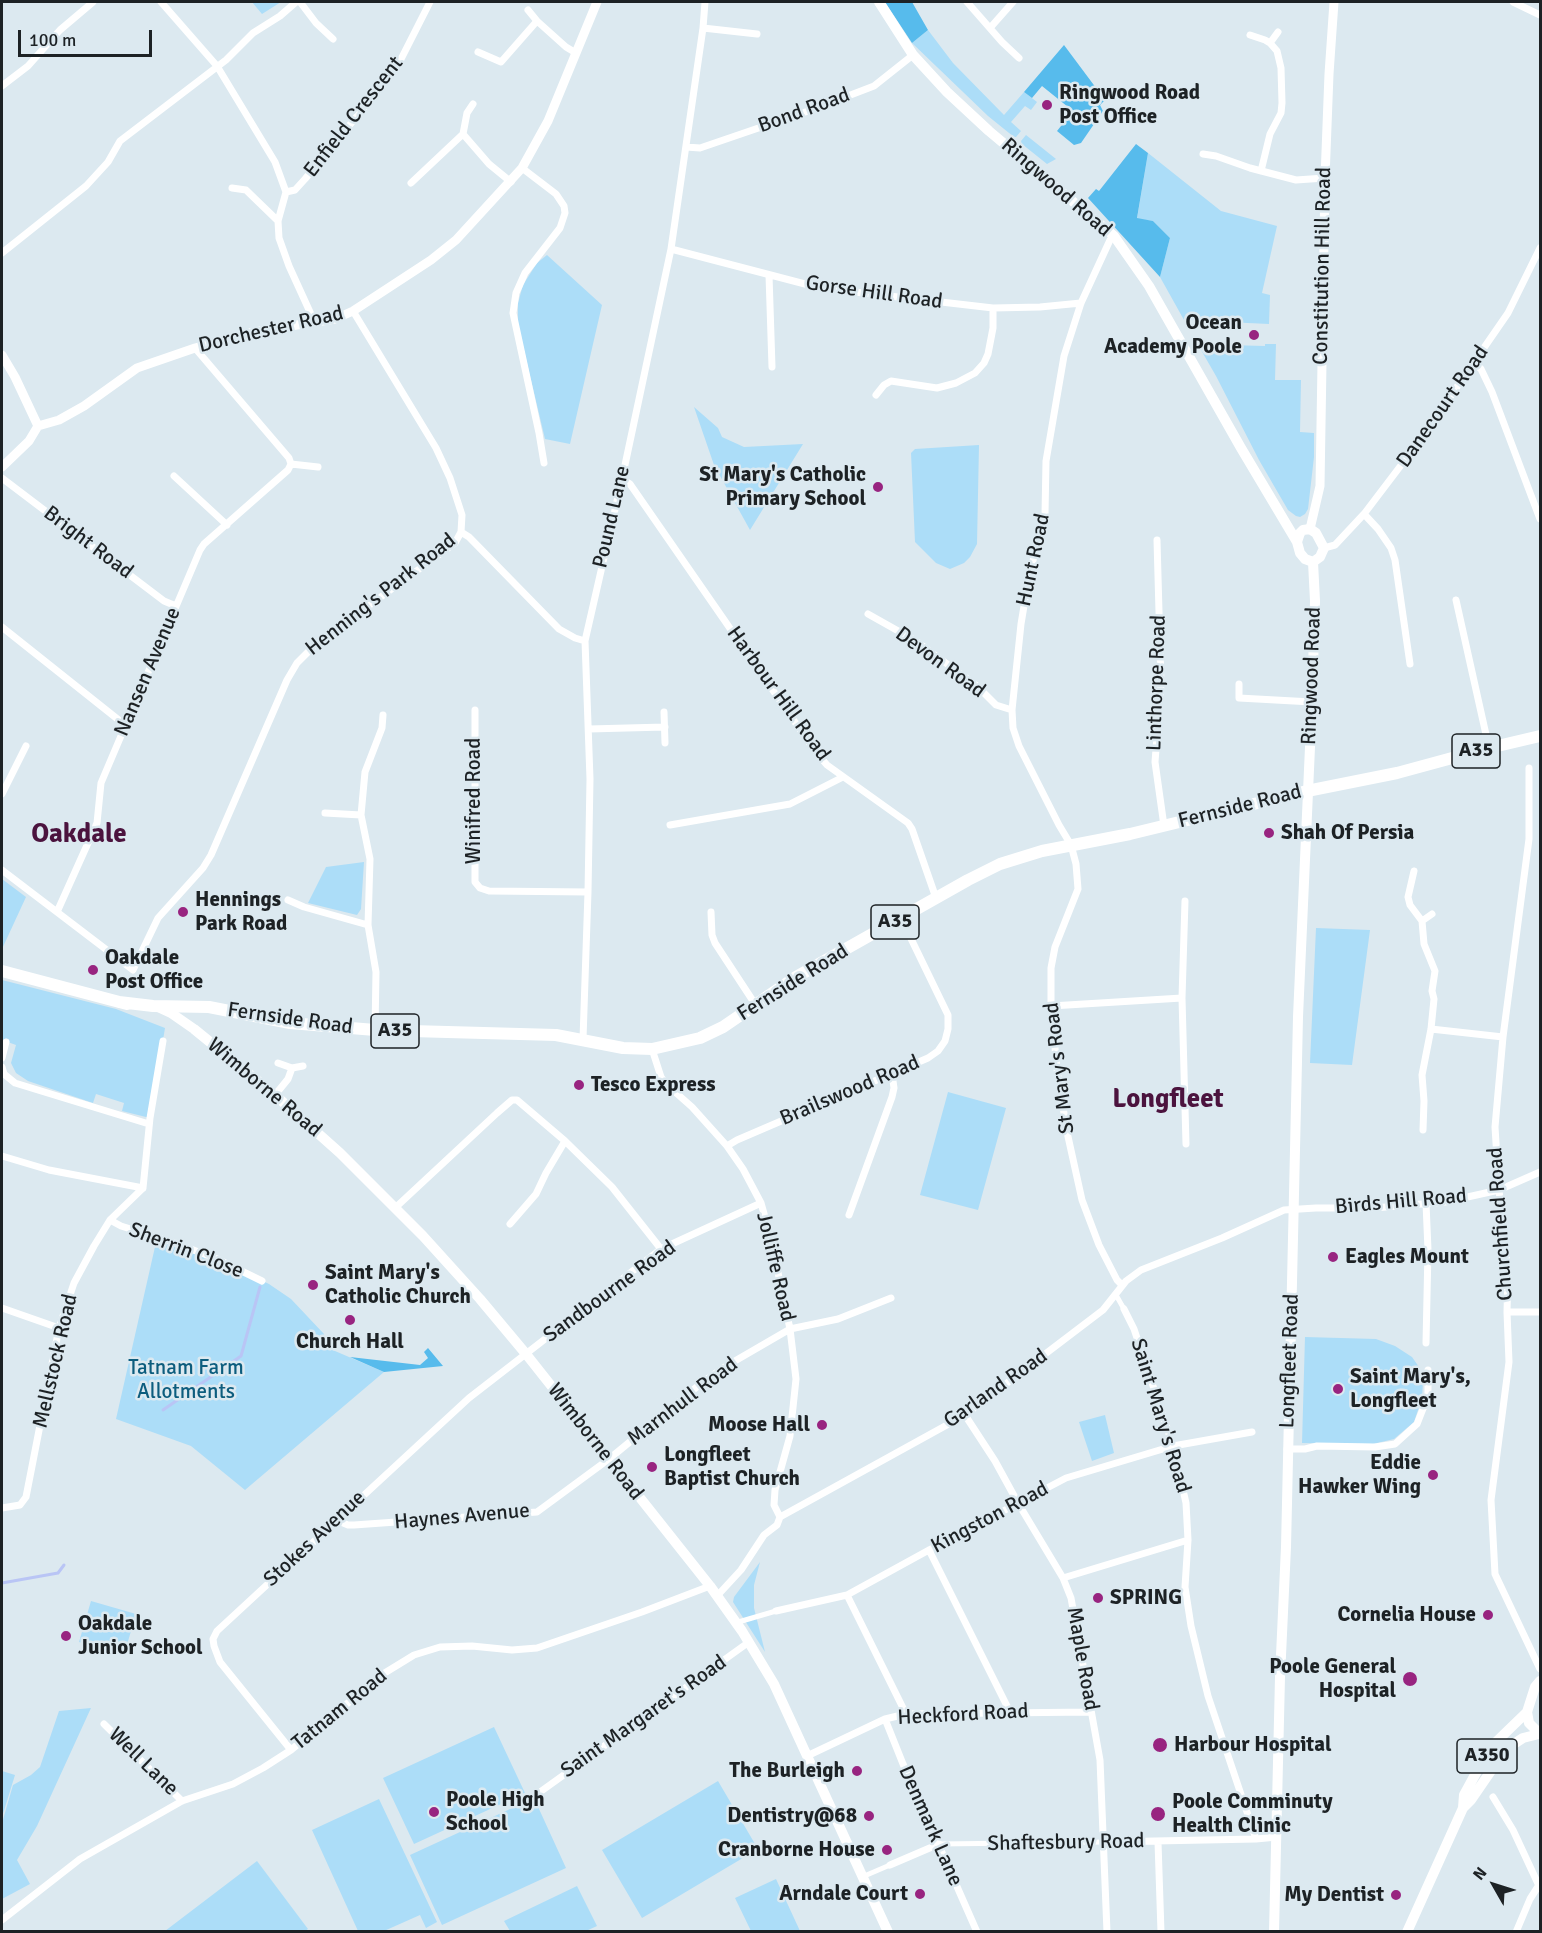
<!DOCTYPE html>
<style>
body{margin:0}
#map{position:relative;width:1542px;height:1933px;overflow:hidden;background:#dce9f0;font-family:Signika,sans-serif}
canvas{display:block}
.frame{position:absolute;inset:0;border:3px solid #1d2225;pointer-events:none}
.north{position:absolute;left:1464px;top:1855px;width:60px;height:60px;-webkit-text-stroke:4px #dce9f0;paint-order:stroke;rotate:309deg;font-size:16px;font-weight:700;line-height:24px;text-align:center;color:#1d2225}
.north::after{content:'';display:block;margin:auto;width:21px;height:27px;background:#1d2225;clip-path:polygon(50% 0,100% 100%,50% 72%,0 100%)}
.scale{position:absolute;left:18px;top:30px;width:134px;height:27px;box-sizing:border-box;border:3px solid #1d2225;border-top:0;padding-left:8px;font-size:18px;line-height:21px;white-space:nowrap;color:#1d2225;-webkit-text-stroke:4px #dce9f0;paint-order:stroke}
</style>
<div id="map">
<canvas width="1542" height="1933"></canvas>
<div class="frame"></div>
<div class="north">N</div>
<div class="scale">100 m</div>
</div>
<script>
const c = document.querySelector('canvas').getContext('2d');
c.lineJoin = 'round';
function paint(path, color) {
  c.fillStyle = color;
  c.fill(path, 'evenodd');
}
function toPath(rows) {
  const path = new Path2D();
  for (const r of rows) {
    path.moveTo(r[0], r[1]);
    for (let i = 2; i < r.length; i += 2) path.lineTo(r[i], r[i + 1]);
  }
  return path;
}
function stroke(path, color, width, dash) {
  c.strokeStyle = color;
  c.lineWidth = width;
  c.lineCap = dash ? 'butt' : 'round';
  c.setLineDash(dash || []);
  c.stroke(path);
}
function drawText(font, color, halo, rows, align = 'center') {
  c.font = font + ' Signika,sans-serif';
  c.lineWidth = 5;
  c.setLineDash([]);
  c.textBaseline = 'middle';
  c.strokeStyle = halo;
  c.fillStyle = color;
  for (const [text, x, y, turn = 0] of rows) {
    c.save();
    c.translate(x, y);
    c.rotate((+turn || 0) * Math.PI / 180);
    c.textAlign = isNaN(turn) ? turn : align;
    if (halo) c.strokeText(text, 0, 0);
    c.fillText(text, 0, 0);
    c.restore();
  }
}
const green = toPath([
 [252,2,281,2,262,14],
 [928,30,953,63,1004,115,1024,92,1037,102,1031,110,1025,106,1011,122,1021,131,1016,137,1014,137,988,116,912,43],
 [1026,135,1056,159,1047,164,1022,144,1021,141],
 [1148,153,1221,211,1277,226,1262,293,1270,295,1269,324,1184,320,1160,277,1170,238,1153,221,1137,219],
 [547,255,602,305,570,444,545,439,518,325,518,303,523,285,537,263],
 [1210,342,1227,343,1228,345,1265,346,1265,344,1276,344,1275,380,1301,380,1300,432,1314,433,1314,457,1308,509,1305,514,1300,517,1296,516,1288,510,1259,460,1216,376,1201,350],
 [694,407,718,428,722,437,744,447,803,444,750,530,714,465],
 [979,445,977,544,970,557,964,563,950,569,936,563,915,542,911,453,915,449],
 [364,862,361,909,357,915,308,903,326,867],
 [2,879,26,897,2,949],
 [1316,928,1370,930,1352,1065,1310,1063],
 [2,980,116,1009,165,1028,150,1118,122,1111,124,1103,96,1094,93,1103,28,1081,16,1073,11,1063,16,1045,2,1040],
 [948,1092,1006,1108,978,1210,920,1195],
 [157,1238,217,1259,269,1284,291,1299,324,1334,321,1345,384,1372,245,1490,191,1446,116,1419],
 [1305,1337,1376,1339,1395,1346,1412,1357,1419,1367,1423,1382,1422,1398,1414,1422,1394,1439,1373,1444,1302,1443],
 [1105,1415,1114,1453,1092,1461,1079,1422],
 [760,1562,754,1585,754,1608,765,1652,733,1602,734,1597],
 [91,1601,136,1614,124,1655,79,1642],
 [91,1708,37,1826,17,1860,30,1884,2,1899,2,1823,13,1785,31,1775,40,1767,59,1711],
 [494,1727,525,1793,414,1844,383,1778],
 [2,1771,15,1775,2,1817],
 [718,1781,758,1849,642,1918,602,1850],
 [534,1798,566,1868,442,1925,410,1855],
 [379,1799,437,1922,426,1928,420,1915,384,1931,358,1931,312,1830],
 [257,1861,308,1929,305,1931,165,1931],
 [776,1879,800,1931,751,1931,735,1898],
 [577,1886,597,1926,586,1931,510,1931,504,1921]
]);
const forest = toPath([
 [885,2,912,2,928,30,912,43],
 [1064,45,1105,100,1100,105,1103,111,1081,143,1074,145,1057,131,1073,111,1042,86,1032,98,1024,92],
 [1136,144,1148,153,1137,218,1153,221,1170,238,1160,277,1088,198,1096,189,1099,191],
 [428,1348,443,1366,384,1372,350,1357,420,1365,428,1358,424,1352]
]);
const stream = toPath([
 [163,1410,241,1356,260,1287],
 [2,1583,58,1573,64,1565]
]);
const pedestrian = toPath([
 [1116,1295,1124,1309],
 [735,1623,776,1611],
 [939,1844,1104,1842],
 [862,1877,890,1865]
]);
const minor = toPath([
 [161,2,217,66,275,162,286,192,278,221,279,238,289,266,315,323],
 [300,2,316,23,333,39],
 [967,2,1002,42,1019,58],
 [1513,2,1540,15],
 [528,10,537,21],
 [703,28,757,34],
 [990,28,1013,2],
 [1250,35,1265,40,1270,43,1277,51,1281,68,1282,103,1281,113,1270,134,1261,171],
 [1270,43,1278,32],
 [478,52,501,62,537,21,566,47,576,53],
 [2,86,28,66,60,30,93,2],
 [463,134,467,113,473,104],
 [686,147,700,148,814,109,874,86,913,55],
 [1203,154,1216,156,1250,168,1296,180,1325,178],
 [522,168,556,194,564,206,565,213,560,228,525,273,516,293,513,313,539,433,544,463],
 [411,183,463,134,489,164,511,182],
 [232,188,246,190,278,221],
 [286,192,295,190,305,179,396,69,430,2],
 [1114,236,1110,240,1081,303,1064,356,1046,461,1045,514,1029,576,1021,624,1012,710,1013,728,1019,746,1059,825,1071,845,1076,864,1078,889,1055,947,1051,968,1051,1006,1057,1069,1067,1132,1082,1200,1099,1245,1117,1280,1122,1285],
 [671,249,805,284,846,291,993,308,1040,307,1081,303],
 [2,253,86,186,108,162,120,141,226,60,253,33,280,16,296,2],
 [769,275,772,367],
 [195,348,289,458,291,464],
 [1474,363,1481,369,1492,392,1540,519],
 [876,395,884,385,891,381,937,388,956,383,975,373,984,363,988,354,993,328,993,308],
 [291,464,318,467],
 [174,476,227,525],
 [2,478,164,601,176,606],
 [622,479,630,484,815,751,827,765,908,823,912,829,936,898],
 [1364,514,1378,529,1391,548,1395,560,1410,664],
 [461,532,469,537,559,629,575,638,585,641],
 [1157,540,1161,684,1155,762,1164,826],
 [1324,548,1335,545,1364,514,1421,439,1508,313,1540,248],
 [1456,600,1489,748],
 [868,614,916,641,977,686,996,705,1012,710],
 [2,627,125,725],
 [1239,684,1239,698,1312,702],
 [475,710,475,882,480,888,489,891,588,892],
 [664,712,665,743],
 [589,729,665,727],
 [1529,768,1529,839,1503,1037,1495,1127,1499,1190,1508,1273,1507,1312,1509,1362,1491,1500,1495,1574,1540,1669],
 [2,794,26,746],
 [325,813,361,815],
 [670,825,790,804,843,777],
 [2,870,133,970,158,918,203,868,211,855,287,680,297,663,316,644,455,543,461,532,462,515,450,478,436,448,353,311],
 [1414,871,1408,897,1410,905,1422,921,1424,944,1435,971,1432,991,1434,999,1431,1029,1422,1075,1424,1101,1423,1130],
 [288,900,304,907,368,925],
 [1185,901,1182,998,1186,1144],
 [57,912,97,823,101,783,200,550,204,544,288,470,291,464],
 [711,912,712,935,715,943,755,1004],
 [1422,921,1432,914],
 [1051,1006,1182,998],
 [1431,1029,1503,1037],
 [375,1030,376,972,368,925,370,859,361,815,365,772,382,728,383,715],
 [583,1039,588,892,590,779,585,641,622,479,671,249,703,28,705,2],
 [652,1049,661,1077,666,1084,692,1107,727,1146,743,1169,761,1203,770,1235,790,1329,796,1379,790,1436,775,1490,774,1505,780,1517],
 [2,1058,6,1042],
 [278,1063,292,1068,303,1066],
 [2,1067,4,1074,15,1083,149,1124],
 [275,1095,288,1079,292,1068],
 [727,1146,737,1140,928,1058,938,1051,945,1041,948,1029,948,1015,901,918],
 [2,1156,49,1170,143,1188],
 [1426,1203,1428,1250,1426,1343],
 [395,1208,497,1113,512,1100,517,1100,565,1141,612,1187,661,1249],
 [849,1215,892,1097,894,1088,892,1074],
 [110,1220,121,1226,175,1243,217,1259,262,1281],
 [510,1224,536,1194,546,1173,565,1141],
 [2,1308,59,1328],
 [1124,1309,1134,1329,1173,1446,1186,1503,1188,1540,1185,1587,1191,1626,1208,1696,1256,1839],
 [1507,1312,1540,1312],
 [965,1415,995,1461,1018,1503,1063,1578,1071,1598,1100,1760,1107,1932],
 [1287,1449,1305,1449,1317,1446,1375,1447,1395,1444,1417,1424,1428,1396,1428,1370],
 [2,1508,20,1505,26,1497,59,1328,74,1283,94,1246,110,1220,143,1188,150,1118,163,1041],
 [336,1520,348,1525,354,1525,537,1512,609,1459,704,1381,728,1365,790,1329,838,1319,891,1298],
 [929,1550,1010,1712],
 [1063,1578,1188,1540],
 [847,1595,906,1714],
 [717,1596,741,1570,764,1535,777,1525,780,1517,965,1415,1103,1310,1126,1281,1141,1270,1222,1238,1284,1210,1316,1208,1374,1208,1445,1202,1499,1190,1540,1172],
 [776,1611,847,1595,929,1550,1066,1478,1173,1446,1252,1432],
 [885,1719,903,1764,977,1932],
 [104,1724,182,1801],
 [291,1750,220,1662,214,1646,213,1639,217,1631,469,1398,661,1249,761,1203],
 [807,1756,885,1719,906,1714,1091,1712],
 [540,1792,749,1642],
 [1493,1797,1513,1830,1540,1888],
 [1104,1842,1256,1839,1277,1837],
 [1158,1842,1161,1932],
 [890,1865,939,1844],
 [2,1920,80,1859,182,1801,233,1784,263,1768,291,1750,383,1674,414,1655,440,1647,472,1646,512,1650,537,1648,642,1612,710,1586],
 [1516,1932,1530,1899,1539,1885]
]);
const tertiary = toPath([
 [2,355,15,377,38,426],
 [2,467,29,441,38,426,59,420,84,406,137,368,195,348,253,332,335,319,353,311,431,260,456,240,522,168,548,121,597,2],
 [1310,529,1320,486,1325,178,1329,74,1334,2]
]);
const secondary = toPath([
 [879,2,913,55,947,92,989,131,1114,236,1149,286,1241,448,1297,542],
 [1310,529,1316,533,1324,548,1320,557,1313,562,1305,559,1300,553,1297,542,1300,533,1303,530,1310,529],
 [158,1007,171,1013,194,1029,275,1095,340,1153,423,1236,480,1299,526,1354,710,1586,742,1631,774,1684,888,1932],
 [1274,1932,1280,1677,1286,1547,1298,1017,1312,702,1315,601,1313,562]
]);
const primary = toPath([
 [1540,1681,1535,1687,1527,1712,1529,1723,1540,1734],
 [1463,1808,1464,1795,1482,1762,1497,1741,1527,1712],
 [1407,1932,1463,1808,1471,1800,1506,1749,1523,1738,1539,1734]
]);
const trunk = toPath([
 [2,971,127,1004],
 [119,1002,153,1006,209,1007,290,1023,375,1030,556,1035,623,1048,652,1049,700,1038,723,1027,796,977,968,880,1000,864,1042,851,1130,834,1307,791,1397,773,1489,748,1540,736]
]);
const markers = [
 [1047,105,6,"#982480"],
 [1254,335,6,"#982480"],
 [878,487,6,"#982480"],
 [1269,833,6,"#982480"],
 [183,912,6,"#982480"],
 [93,970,6,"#982480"],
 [579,1085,6,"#982480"],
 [1333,1257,6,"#982480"],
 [313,1285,6,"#982480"],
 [350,1320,6,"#982480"],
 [1338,1389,6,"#982480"],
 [822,1425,6,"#982480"],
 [652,1467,6,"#982480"],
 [1433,1475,6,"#982480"],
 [1098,1598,6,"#982480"],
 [1488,1615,6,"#982480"],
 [66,1636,6,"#982480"],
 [1410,1679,8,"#982480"],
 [1160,1745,8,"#982480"],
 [857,1771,6,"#982480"],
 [434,1812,6,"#982480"],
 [1158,1814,8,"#982480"],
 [869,1816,6,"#982480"],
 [887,1850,6,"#982480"],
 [920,1894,6,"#982480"],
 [1396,1895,6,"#982480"]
];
const shields = [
 [1476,751,48],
 [895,922,48],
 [395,1031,48],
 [1487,1756,60]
];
const shieldNames = [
 ["A35",1476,751],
 ["A35",895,922],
 ["A35",395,1031],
 ["A350",1487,1756]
];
const poiNames = [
 ["Ringwood Road",1059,93],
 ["Post Office",1059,117],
 ["Ocean",1242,323,"right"],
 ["Academy Poole",1242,347,"right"],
 ["St Mary's Catholic",866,475,"right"],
 ["Primary School",866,499,"right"],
 ["Shah Of Persia",1281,833],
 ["Hennings",195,900],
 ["Park Road",195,924],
 ["Oakdale",105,958],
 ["Post Office",105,982],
 ["Tesco Express",591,1085],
 ["Eagles Mount",1345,1257],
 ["Saint Mary's",325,1273],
 ["Catholic Church",325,1297],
 ["Church Hall",350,1342,"center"],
 ["Saint Mary's,",1350,1377],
 ["Longfleet",1350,1401],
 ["Moose Hall",810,1425,"right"],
 ["Longfleet",664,1455],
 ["Baptist Church",664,1479],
 ["Eddie",1421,1463,"right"],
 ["Hawker Wing",1421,1487,"right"],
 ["SPRING",1110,1598],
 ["Cornelia House",1476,1615,"right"],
 ["Oakdale",78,1624],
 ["Junior School",78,1648],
 ["Poole General",1396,1667,"right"],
 ["Hospital",1396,1691,"right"],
 ["Harbour Hospital",1174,1745],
 ["The Burleigh",845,1771,"right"],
 ["Poole High",446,1800],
 ["School",446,1824],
 ["Poole Comminuty",1172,1802],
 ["Health Clinic",1172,1826],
 ["Dentistry@68",857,1816,"right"],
 ["Cranborne House",875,1850,"right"],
 ["Arndale Court",908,1894,"right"],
 ["My Dentist",1384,1895,"right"]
];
const streetNames = [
 ["Bond Road",804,111,-20],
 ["Enfield Crescent",354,117,-52],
 ["Ringwood Road",1056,188,41],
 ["Constitution Hill Road",1323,266,-89],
 ["Gorse Hill Road",874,293,8],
 ["Dorchester Road",271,330,-13],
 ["Danecourt Road",1443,407,-55],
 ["Pound Lane",612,517,-77],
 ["Bright Road",88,543,37],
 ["Hunt Road",1034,560,-78],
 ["Henning's Park Road",381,595,-38],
 ["Devon Road",940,663,36],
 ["Nansen Avenue",148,672,-67],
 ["Ringwood Road",1312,676,-88],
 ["Linthorpe Road",1157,683,-88],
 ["Harbour Hill Road",778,694,54],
 ["Winifred Road",474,801,-90],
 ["Fernside Road",1240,807,-14],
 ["Fernside Road",793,983,-32],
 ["Fernside Road",290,1019,8],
 ["St Mary's Road",1060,1068,-97],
 ["Wimborne Road",264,1088,40],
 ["Brailswood Road",850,1091,-23],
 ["Birds Hill Road",1401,1202,-5],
 ["Churchfield Road",1501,1224,-94],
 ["Sherrin Close",186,1251,21],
 ["Jolliffe Road",775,1267,77],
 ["Sandbourne Road",610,1292,-36],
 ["Mellstock Road",56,1361,-77],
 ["Longfleet Road",1290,1361,-88],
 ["Garland Road",996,1389,-35],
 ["Marnhull Road",683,1402,-37],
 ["Saint Mary's Road",1160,1416,73],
 ["Wimborne Road",595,1442,52],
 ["Haynes Avenue",462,1517,-5],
 ["Kingston Road",990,1518,-28],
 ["Stokes Avenue",315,1539,-43],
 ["Maple Road",1082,1659,80],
 ["Tatnam Road",340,1710,-39],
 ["Heckford Road",963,1715,-3],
 ["Saint Margaret's Road",644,1717,-35],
 ["Well Lane",143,1762,44],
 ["Denmark Lane",930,1826,66],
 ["Shaftesbury Road",1066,1843,-1]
];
const parkNames = [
 ["Tatnam Farm",186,1368],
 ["Allotments",186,1392]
];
const districtNames = [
 ["Oakdale",79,835],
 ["Longfleet",1168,1100]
];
paint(green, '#acddf8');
paint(forest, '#57bbec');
stroke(stream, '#b9c5f5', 3);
stroke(pedestrian, '#fff', 5);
stroke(minor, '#fff', 7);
stroke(tertiary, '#fff', 9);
stroke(secondary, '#fff', 10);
stroke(primary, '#fff', 10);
stroke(trunk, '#fff', 12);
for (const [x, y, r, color] of markers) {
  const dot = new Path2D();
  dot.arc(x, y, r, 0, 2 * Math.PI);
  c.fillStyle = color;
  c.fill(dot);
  stroke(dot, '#dce9f0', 2);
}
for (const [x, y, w] of shields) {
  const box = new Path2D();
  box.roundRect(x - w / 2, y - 17, w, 34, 4.5);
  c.fillStyle = '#dce9f0';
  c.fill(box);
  stroke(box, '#1d2225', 1.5);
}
drawText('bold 20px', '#1d2225', null, shieldNames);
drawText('bold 21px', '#1d2225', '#dce9f0', poiNames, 'left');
drawText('21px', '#1d2225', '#dce9f0', streetNames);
drawText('21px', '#0d5d7e', '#dce9f0', parkNames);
drawText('bold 27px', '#4b133e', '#dce9f0', districtNames);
</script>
